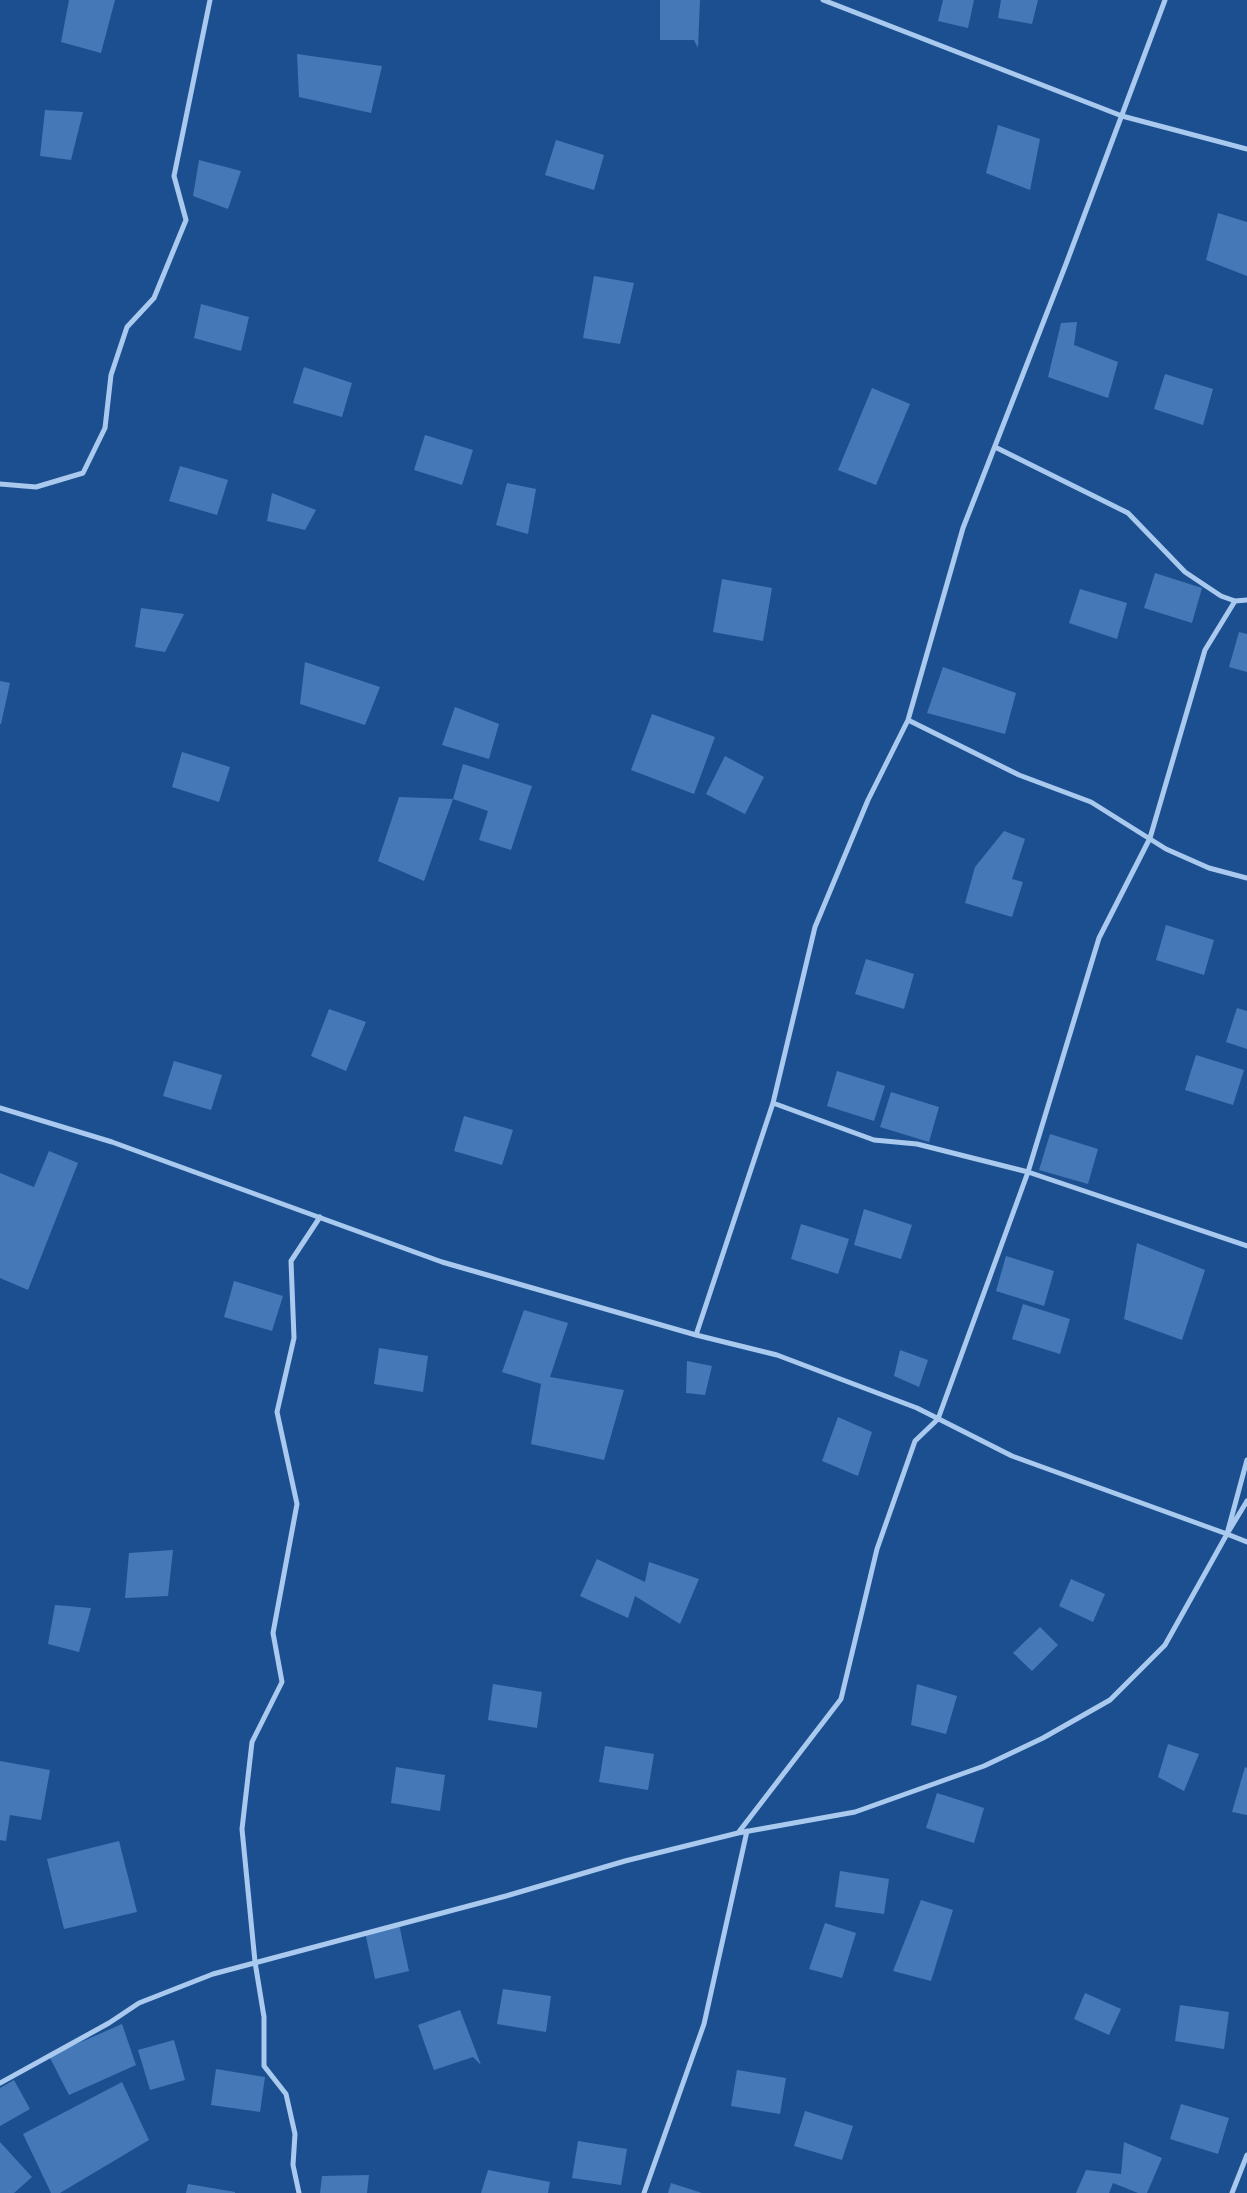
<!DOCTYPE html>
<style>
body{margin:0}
canvas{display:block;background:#1b4f8f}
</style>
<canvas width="1247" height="2193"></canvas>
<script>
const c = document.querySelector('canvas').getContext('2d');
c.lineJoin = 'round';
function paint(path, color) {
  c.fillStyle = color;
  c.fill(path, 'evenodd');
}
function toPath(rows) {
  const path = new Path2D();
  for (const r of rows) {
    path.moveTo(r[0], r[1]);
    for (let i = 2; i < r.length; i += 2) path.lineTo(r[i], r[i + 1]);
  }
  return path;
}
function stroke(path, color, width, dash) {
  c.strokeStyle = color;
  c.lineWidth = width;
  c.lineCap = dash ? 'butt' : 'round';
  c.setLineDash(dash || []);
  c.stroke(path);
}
const building = toPath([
 [69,0,115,0,101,53,61,42],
 [660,0,700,0,698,48,694,40,660,40],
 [943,0,974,0,968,28,938,21],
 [1001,0,1038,0,1032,24,998,18],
 [297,54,382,66,371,113,299,97],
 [45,110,83,112,71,160,40,156],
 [998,125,1040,139,1030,190,986,173],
 [556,140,604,155,594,190,545,175],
 [199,160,241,171,228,209,193,196],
 [1218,213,1247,222,1247,276,1206,260],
 [594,276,634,283,620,344,583,338],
 [201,304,249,317,241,351,194,338],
 [1077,322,1074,345,1118,362,1108,398,1048,377,1061,323],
 [304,367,352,383,342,417,293,403],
 [1165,374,1213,389,1203,425,1154,409],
 [872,388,910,404,876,485,838,470],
 [425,435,473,450,462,485,414,470],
 [180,466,228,480,217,515,169,501],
 [507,483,536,489,528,534,496,525],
 [272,493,316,510,305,530,267,521],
 [1155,573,1202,588,1192,623,1144,608],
 [722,579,772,588,763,641,713,632],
 [1080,589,1127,603,1117,639,1069,623],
 [141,608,184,614,165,652,135,647],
 [1239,632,1247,634,1247,672,1229,667],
 [305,662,380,687,365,725,300,704],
 [943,667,1016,693,1005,734,927,713],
 [0,681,10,683,1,724,0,724],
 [455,707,499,724,489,759,442,745],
 [652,714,715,737,694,794,631,770],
 [182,752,230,767,219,802,172,787],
 [725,756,764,777,745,814,706,794],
 [463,764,532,786,511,850,479,840,488,811,453,799],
 [399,797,453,799,424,881,378,861],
 [1004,831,1025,839,1012,879,1023,882,1012,917,965,903,975,867],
 [1166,925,1214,940,1204,975,1156,960],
 [866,959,914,974,904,1009,855,994],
 [1237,1008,1247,1011,1247,1049,1226,1042],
 [329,1009,366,1022,346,1071,311,1056],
 [1196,1055,1244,1070,1233,1105,1185,1090],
 [174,1061,222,1075,211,1110,163,1096],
 [837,1071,885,1086,874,1121,827,1106],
 [891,1092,939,1107,929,1142,880,1127],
 [464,1116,513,1130,502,1165,454,1151],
 [1050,1134,1098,1149,1088,1184,1039,1170],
 [49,1151,78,1163,28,1290,0,1278,0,1173,34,1187],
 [864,1209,912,1225,901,1259,854,1245],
 [801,1224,849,1239,838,1274,791,1259],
 [1137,1243,1205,1270,1182,1340,1124,1319],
 [1006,1256,1054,1271,1044,1306,996,1291],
 [234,1281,283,1296,272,1331,224,1317],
 [1023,1304,1070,1319,1060,1354,1012,1339],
 [524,1310,568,1323,550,1377,624,1390,604,1460,531,1444,541,1384,502,1372],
 [379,1348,428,1356,423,1392,374,1384],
 [900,1350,928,1360,919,1387,894,1376],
 [687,1361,712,1366,705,1395,686,1393],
 [838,1417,872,1432,858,1476,822,1461],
 [173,1550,168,1596,125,1598,129,1553],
 [597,1559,645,1582,649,1562,699,1579,680,1624,635,1596,628,1618,580,1596],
 [1071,1579,1105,1594,1093,1622,1059,1606],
 [55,1605,91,1608,79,1652,48,1644],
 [1040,1627,1058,1645,1032,1671,1013,1653],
 [493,1684,542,1692,537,1728,488,1720],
 [917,1684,957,1696,946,1734,911,1725],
 [1168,1744,1199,1754,1184,1791,1158,1777],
 [605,1746,654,1754,648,1790,599,1782],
 [0,1761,50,1770,41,1820,10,1815,6,1841,0,1840],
 [396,1767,445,1775,440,1811,391,1803],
 [1245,1767,1247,1768,1247,1815,1232,1812],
 [937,1793,984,1808,974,1843,926,1828],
 [119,1841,137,1912,64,1929,47,1859],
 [840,1871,889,1879,884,1914,835,1907],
 [921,1900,953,1910,931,1981,893,1971],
 [825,1923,856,1933,842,1978,809,1969],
 [399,1924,409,1971,375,1979,365,1932],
 [503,1989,551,1996,546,2032,497,2024],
 [1085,1993,1121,2009,1109,2035,1074,2019],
 [1180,2005,1229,2012,1224,2049,1175,2041],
 [460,2010,481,2065,473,2057,434,2070,418,2025],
 [122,2024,136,2065,69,2095,49,2056],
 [174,2040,185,2080,150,2090,138,2050],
 [216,2069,265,2077,260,2112,211,2105],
 [737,2070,786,2078,780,2114,731,2106],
 [14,2080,30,2109,0,2126,0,2088],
 [122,2082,149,2140,60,2193,51,2193,23,2134],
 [1181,2104,1229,2118,1218,2154,1170,2139],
 [805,2111,853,2126,842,2160,794,2146],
 [578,2141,627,2149,621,2185,572,2178],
 [0,2142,32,2177,14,2193,0,2193],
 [1124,2142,1162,2158,1147,2193,1138,2193,1113,2183,1109,2193,1076,2193,1086,2170,1121,2174],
 [488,2170,550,2182,548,2193,481,2193],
 [369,2175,367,2193,320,2193,322,2176],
 [671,2183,702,2193,668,2193],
 [188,2184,235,2192,235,2193,186,2193]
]);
const minor = toPath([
 [823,0,1122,116,1247,149],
 [995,447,1128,513,1185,572,1221,596,1235,601,1247,600],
 [0,484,36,487,83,473,105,428,111,375,127,327,154,298,186,220,174,176,210,0],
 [908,720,1019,775,1091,802,1166,849,1209,868,1247,878],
 [773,1103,874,1140,917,1144,1028,1172,1247,1246],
 [0,1108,112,1142,442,1262,696,1335,777,1355,917,1408,1012,1456,1227,1534,1247,1501],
 [696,1335,773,1103,815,927,868,800,908,720,963,528,1066,264,1165,0],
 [1227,1534,1247,1542],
 [738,1833,841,1699,877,1549,915,1441,938,1419,1028,1172,1099,938,1150,838,1205,650,1235,601],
 [0,2083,109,2023,139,2003,213,1974,506,1896,625,1861,738,1833,855,1812,984,1766,1043,1738,1110,1700,1165,1645,1227,1534,1247,1460],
 [299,2193,293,2165,295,2134,286,2094,264,2066,264,2017,255,1962,242,1829,252,1742,282,1682,273,1633,297,1504,277,1412,294,1338,291,1261,320,1217],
 [644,2193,704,2024,747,1831],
 [1232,2193,1247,2155]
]);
paint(building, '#4478b7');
stroke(minor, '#a9c9ee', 5);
</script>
